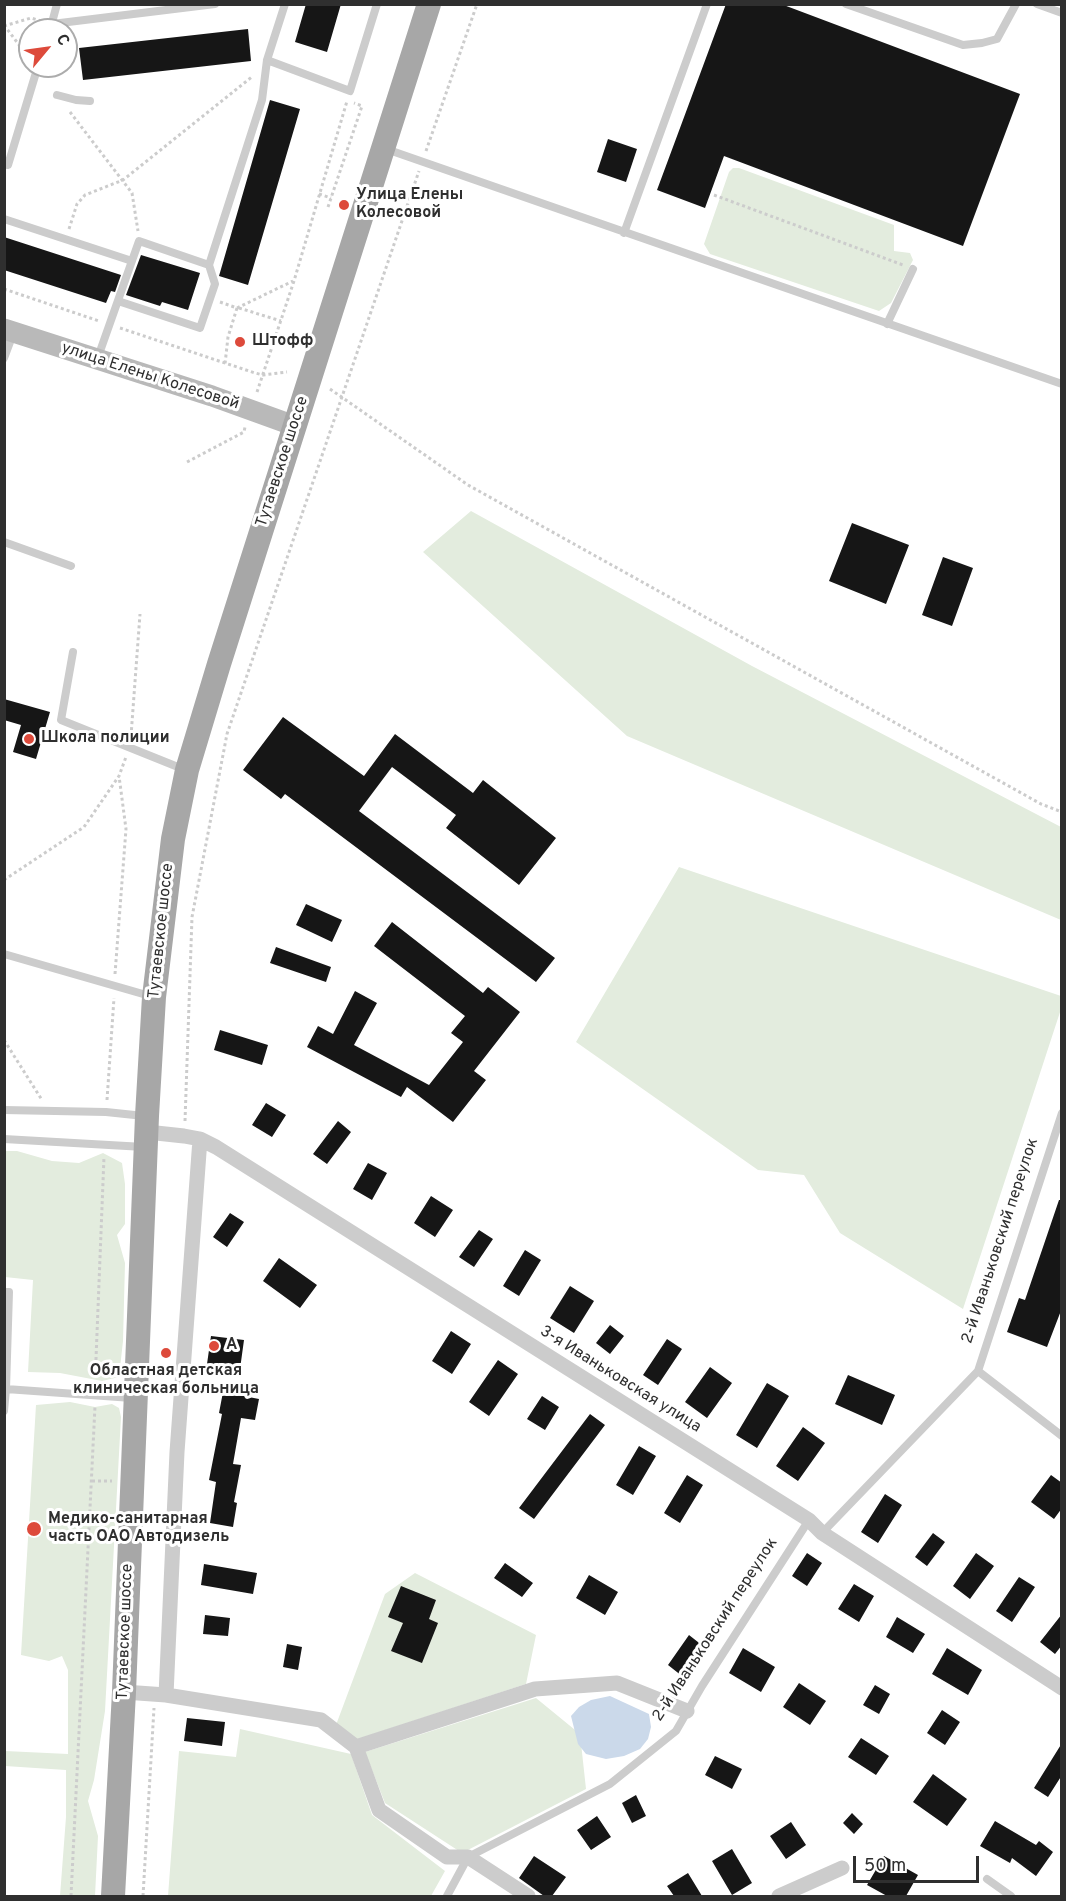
<!DOCTYPE html>
<meta charset="utf-8">
<style>
body{margin:0}
#map{position:relative;width:1066px;height:1901px;overflow:hidden;background:#fff;font-family:Overpass,sans-serif}
canvas{display:block}
.frame{position:absolute;inset:0;border:6px solid #2f2f2f;pointer-events:none}
.north{position:absolute;left:18px;top:18px;width:60px;height:60px;box-sizing:border-box;background:#fff;border:2px solid #acacac;border-radius:50%;rotate:61deg;font-size:16px;font-weight:700;line-height:24px;text-align:center;color:#2f2f2f}
.north::after{content:'';display:block;margin:auto;width:21px;height:27px;background:#dd4a3b;clip-path:polygon(50% 0,100% 100%,50% 72%,0 100%)}
.scale{position:absolute;left:853px;top:1856px;width:126px;height:27px;box-sizing:border-box;border:3px solid #2f2f2f;border-top:0;padding-left:8px;font-size:18px;line-height:21px;white-space:nowrap;color:#2f2f2f;-webkit-text-stroke:4px #fff;paint-order:stroke}
</style>
<div id="map">
<canvas width="1066" height="1901"></canvas>
<div class="frame"></div>
<div class="north">С</div>
<div class="scale">50 m</div>
</div>
<script>
const c = document.querySelector('canvas').getContext('2d');
c.lineJoin = 'round';
function paint(path, color) {
  c.fillStyle = color;
  c.fill(path, 'evenodd');
}
function toPath(rows) {
  const path = new Path2D();
  for (const r of rows) {
    path.moveTo(r[0], r[1]);
    for (let i = 2; i < r.length; i += 2) path.lineTo(r[i], r[i + 1]);
  }
  return path;
}
function stroke(path, color, width, dash) {
  c.strokeStyle = color;
  c.lineWidth = width;
  c.lineCap = dash ? 'butt' : 'round';
  c.setLineDash(dash || []);
  c.stroke(path);
}
function drawText(font, color, halo, rows, align = 'center') {
  c.font = font + ' Overpass,sans-serif';
  c.lineWidth = 6;
  c.setLineDash([]);
  c.textBaseline = 'middle';
  c.strokeStyle = halo;
  c.fillStyle = color;
  for (const [text, x, y, turn = 0] of rows) {
    c.save();
    c.translate(x, y);
    c.rotate((+turn || 0) * Math.PI / 180);
    c.textAlign = isNaN(turn) ? turn : align;
    if (halo) c.strokeText(text, 0, 0);
    c.fillText(text, 0, 0);
    c.restore();
  }
}
const green = toPath([
 [733,168,739,168,894,225,894,251,910,253,913,260,891,303,879,311,710,254,704,244,729,172],
 [471,511,752,666,1061,827,1061,920,627,736,423,552],
 [679,867,1061,996,1061,1009,963,1309,840,1233,804,1175,758,1170,576,1042],
 [4,1151,17,1151,52,1161,79,1163,103,1153,122,1163,125,1184,125,1224,117,1235,125,1263,123,1341,119,1377,102,1381,60,1373,28,1372,33,1280,5,1277],
 [70,1402,95,1407,112,1404,119,1408,121,1417,105,1711,94,1780,88,1801,98,1836,95,1896,60,1896,66,1817,66,1770,5,1766,5,1751,68,1754,68,1670,62,1656,49,1661,21,1655,36,1405],
 [415,1573,536,1635,526,1684,358,1739,333,1733,385,1594],
 [536,1698,580,1734,586,1789,462,1853,385,1803,365,1752],
 [240,1729,351,1754,372,1815,445,1871,431,1896,168,1896,179,1751,236,1757]
]);
const water = toPath([
 [610,1696,649,1714,651,1727,648,1739,640,1749,624,1756,606,1759,586,1754,578,1744,571,1716,579,1707,591,1700]
]);
const building = toPath([
 [306,4,341,4,327,52,295,42],
 [726,4,781,4,1020,94,963,246,724,156,705,208,657,190],
 [248,29,251,61,83,80,79,48],
 [270,100,300,109,248,285,219,276],
 [608,139,637,149,626,182,597,172],
 [4,237,121,275,115,292,111,291,106,303,4,270],
 [141,255,200,273,188,310,162,302,160,306,126,295],
 [852,523,909,545,886,604,829,581],
 [943,557,973,568,952,626,922,615],
 [4,699,50,712,36,759,13,752,21,725,4,720],
 [283,717,364,776,395,734,473,793,483,780,556,838,519,885,446,828,456,815,392,767,359,811,555,958,536,982,285,794,281,799,243,770],
 [306,904,342,920,332,942,296,925],
 [392,922,483,993,488,987,520,1012,474,1071,486,1080,453,1122,407,1087,401,1097,307,1047,318,1026,333,1034,355,991,377,1003,354,1045,429,1085,463,1042,451,1033,465,1016,374,946],
 [276,947,331,967,326,982,270,963],
 [220,1030,268,1045,262,1065,214,1050],
 [266,1103,286,1115,272,1137,252,1125],
 [338,1121,351,1132,327,1164,313,1154],
 [368,1163,387,1173,372,1200,353,1189],
 [431,1196,453,1210,435,1237,414,1223],
 [1059,1200,1062,1200,1062,1308,1047,1347,1007,1332,1019,1298,1025,1300],
 [230,1213,244,1222,227,1247,213,1237],
 [479,1230,493,1239,474,1267,459,1257],
 [525,1250,541,1260,519,1296,503,1286],
 [279,1258,317,1285,300,1308,263,1281],
 [570,1286,594,1301,574,1333,550,1318],
 [610,1325,624,1336,610,1354,596,1343],
 [451,1331,471,1344,452,1374,432,1361],
 [211,1336,244,1340,240,1369,207,1364],
 [667,1339,682,1349,658,1385,643,1375],
 [498,1360,518,1374,489,1416,469,1402],
 [710,1367,732,1383,707,1418,685,1402],
 [848,1375,895,1395,882,1425,835,1404],
 [767,1383,789,1396,757,1448,736,1435],
 [223,1392,259,1399,255,1420,241,1418,233,1464,241,1465,234,1502,237,1503,233,1527,210,1523,216,1482,209,1480,222,1414,219,1413],
 [542,1396,559,1407,545,1430,527,1419],
 [590,1414,605,1425,534,1519,519,1508],
 [803,1427,825,1443,798,1481,776,1466],
 [639,1446,656,1456,633,1495,616,1485],
 [687,1475,703,1485,680,1523,664,1513],
 [1051,1475,1062,1483,1062,1508,1054,1519,1031,1502],
 [885,1494,902,1505,878,1543,861,1532],
 [933,1533,945,1542,927,1566,915,1557],
 [807,1553,822,1563,807,1586,792,1576],
 [976,1553,994,1566,970,1599,953,1586],
 [505,1563,533,1583,522,1597,494,1578],
 [204,1564,257,1573,253,1594,201,1585],
 [589,1575,618,1592,605,1615,576,1598],
 [1019,1577,1035,1587,1012,1622,996,1611],
 [854,1584,874,1596,859,1622,838,1609],
 [401,1586,436,1600,429,1619,438,1623,422,1663,391,1651,403,1623,388,1617],
 [1062,1614,1062,1645,1055,1654,1040,1642],
 [205,1615,230,1618,228,1636,203,1634],
 [897,1617,925,1634,913,1653,886,1637],
 [689,1635,703,1646,682,1676,668,1665],
 [287,1644,302,1647,298,1670,283,1667],
 [743,1648,775,1667,761,1692,729,1673],
 [947,1648,982,1670,968,1695,932,1674],
 [799,1683,826,1701,810,1725,783,1707],
 [875,1685,890,1694,879,1714,863,1705],
 [942,1710,960,1722,945,1745,927,1733],
 [187,1718,225,1722,222,1746,184,1741],
 [861,1738,889,1756,876,1775,848,1757],
 [1062,1743,1062,1775,1048,1797,1034,1788],
 [715,1756,742,1769,732,1789,705,1775],
 [933,1774,967,1799,947,1826,913,1802],
 [636,1795,646,1816,632,1823,622,1803],
 [852,1813,863,1824,854,1834,843,1823],
 [597,1816,611,1837,591,1850,577,1830],
 [995,1821,1036,1845,1039,1841,1053,1852,1036,1876,1012,1858,1010,1863,980,1846],
 [791,1822,806,1845,786,1859,770,1836],
 [732,1849,752,1883,732,1895,712,1861],
 [534,1856,566,1877,552,1896,544,1896,519,1878],
 [884,1856,918,1875,906,1896,887,1896,867,1885],
 [688,1873,702,1896,674,1896,667,1886]
]);
const path = toPath([
 [4,25,29,58],
 [4,26,31,18,41,21],
 [70,112,132,193,138,231],
 [426,151,477,4],
 [319,194,331,198],
 [714,195,903,265],
 [328,207,362,106,354,103],
 [69,229,77,204,85,195,123,180,253,76],
 [4,289,99,321],
 [220,302,237,308,228,337,225,364],
 [237,308,293,281],
 [239,308,281,321],
 [120,328,255,373,263,375,287,372],
 [330,389,468,485,1041,804,1062,812],
 [257,392,294,281,347,101],
 [187,462,244,432,245,427],
 [131,736,140,614],
 [4,880,84,827,119,776,126,757],
 [115,974,126,829,119,776],
 [4,1040,42,1100],
 [107,1100,114,998],
 [185,1121,192,917,227,734,419,171],
 [95,1384,104,1157],
 [92,1481,112,1481],
 [71,1896,95,1406],
 [143,1896,154,1708]
]);
const lane = toPath([
 [846,4,963,45,982,43,997,39,1016,4],
 [1037,4,1062,13],
 [52,24,215,4],
 [50,30,57,4],
 [267,60,350,91,377,4],
 [57,95,76,100,90,101],
 [386,149,1062,384],
 [4,164,8,165,38,66],
 [4,219,132,261],
 [624,233,707,4],
 [118,301,200,328,215,284,209,265,262,100,267,60,285,4],
 [887,324,913,269],
 [98,357,139,241,209,265],
 [4,358,13,334],
 [4,542,71,566],
 [73,652,61,720,183,769],
 [4,954,150,996],
 [4,1110,106,1112,144,1116],
 [4,1139,144,1147],
 [4,1292,9,1292,6,1389],
 [978,1371,1062,1436],
 [4,1411,6,1389,132,1398],
 [822,1533,978,1371,1062,1113],
 [987,1879,1011,1896],
 [447,1896,468,1857,610,1784,676,1731,702,1686,809,1520]
]);
const street = toPath([
 [147,1132,184,1136,200,1139,216,1147,809,1520,822,1533,1062,1688],
 [124,1692,166,1695,321,1720,356,1747,535,1689,617,1683,687,1711],
 [166,1695,177,1452,200,1139],
 [356,1747,379,1810,447,1857,468,1857,528,1896],
 [779,1896,842,1868]
]);
const secondary = toPath([
 [4,329,212,396,295,426]
]);
const primary = toPath([
 [113,1896,124,1692,147,1116,154,997,173,839,187,770,219,664,429,4]
]);
const markers = [
 [344,205,6,"#dd4a3b"],
 [240,342,6,"#dd4a3b"],
 [29,739,6,"#dd4a3b"],
 [214,1346,6,"#dd4a3b"],
 [166,1353,6,"#dd4a3b"],
 [34,1529,8,"#dd4a3b"]
];
const poiNames = [
 ["Улица Елены",356,196],
 ["Колесовой",356,214],
 ["Штофф",252,342],
 ["Школа полиции",41,739],
 ["А",226,1346],
 ["Областная детская",166,1372,"center"],
 ["клиническая больница",166,1390,"center"],
 ["Медико-санитарная",48,1520],
 ["часть ОАО Автодизель",48,1538]
];
const streetNames = [
 ["улица Елены Колесовой",150,377,18],
 ["Тутаевское шоссе",283,462,-72],
 ["Тутаевское шоссе",162,931,-84],
 ["2-й Иваньковский переулок",1001,1241,-72],
 ["3-я Иваньковская улица",620,1380,32],
 ["2-й Иваньковский переулок",716,1630,-57],
 ["Тутаевское шоссе",126,1632,-88]
];
paint(green, '#e3ecde');
paint(water, '#cbd9ea');
paint(building, '#161616');
stroke(path, '#ccc', 3, [3, 3]);
stroke(lane, '#ccc', 8);
stroke(street, '#ccc', 15);
stroke(secondary, '#b9b9b9', 21);
stroke(primary, '#a7a7a7', 24);
for (const [x, y, r, color] of markers) {
  const dot = new Path2D();
  dot.arc(x, y, r, 0, 2 * Math.PI);
  c.fillStyle = color;
  c.fill(dot);
  stroke(dot, '#fff', 2);
}
drawText('bold 16px', '#2f2f2f', '#fff', poiNames, 'left');
drawText('16px', '#2f2f2f', '#fff', streetNames);
</script>
